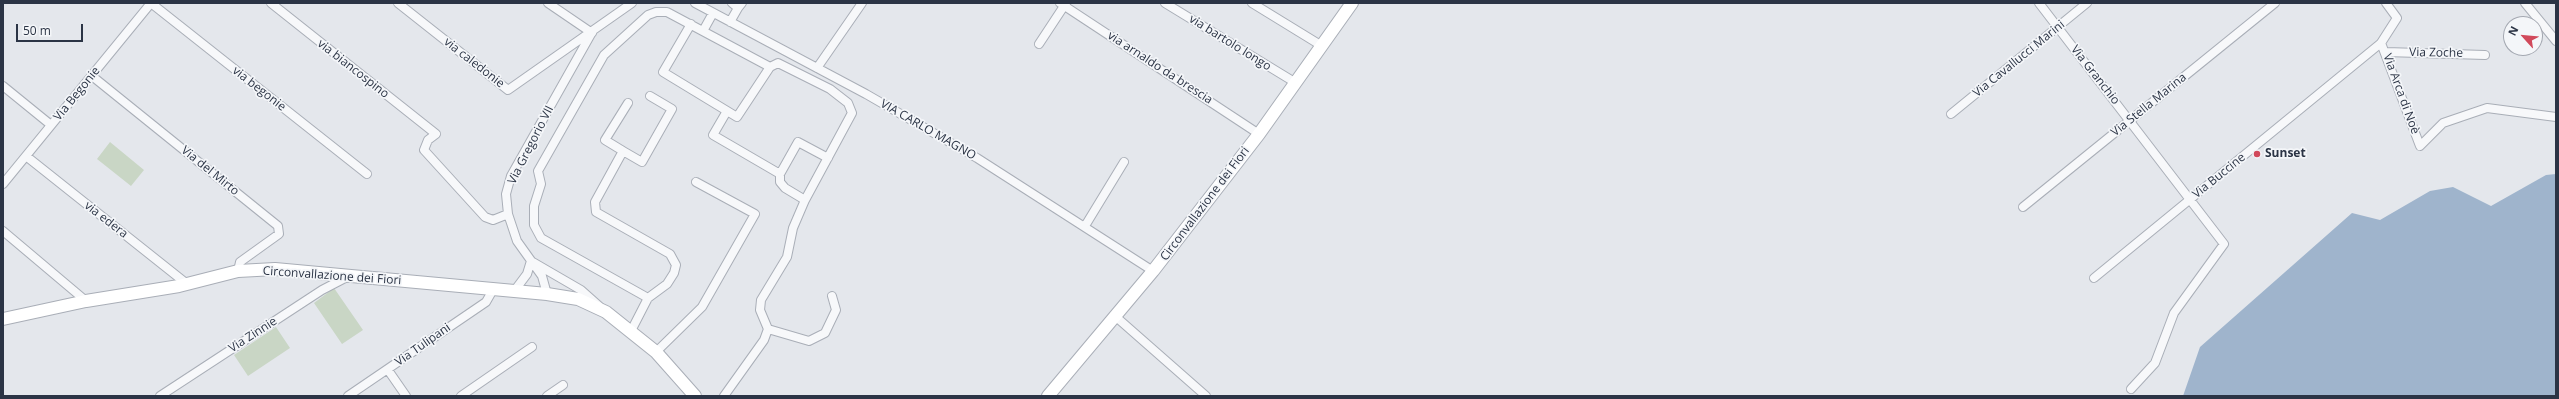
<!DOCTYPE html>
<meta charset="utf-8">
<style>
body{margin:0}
#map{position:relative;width:2559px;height:399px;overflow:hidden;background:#e4e7ec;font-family:"Open Sans",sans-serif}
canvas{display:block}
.frame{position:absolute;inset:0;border:4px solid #2b3445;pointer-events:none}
.north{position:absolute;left:2503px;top:16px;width:40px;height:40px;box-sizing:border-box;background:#f4f6f9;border:1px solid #a4a8b1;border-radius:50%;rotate:297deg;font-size:11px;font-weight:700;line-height:16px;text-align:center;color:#2b3445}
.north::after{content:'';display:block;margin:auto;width:14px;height:18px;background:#d1495b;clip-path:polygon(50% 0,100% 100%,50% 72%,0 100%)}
.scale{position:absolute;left:16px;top:24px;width:67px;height:18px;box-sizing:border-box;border:2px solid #2b3445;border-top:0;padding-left:5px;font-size:12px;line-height:14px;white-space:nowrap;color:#2b3445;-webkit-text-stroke:3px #f4f6f9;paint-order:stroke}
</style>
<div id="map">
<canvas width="2559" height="399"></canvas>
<div class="frame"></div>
<div class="north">N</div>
<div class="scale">50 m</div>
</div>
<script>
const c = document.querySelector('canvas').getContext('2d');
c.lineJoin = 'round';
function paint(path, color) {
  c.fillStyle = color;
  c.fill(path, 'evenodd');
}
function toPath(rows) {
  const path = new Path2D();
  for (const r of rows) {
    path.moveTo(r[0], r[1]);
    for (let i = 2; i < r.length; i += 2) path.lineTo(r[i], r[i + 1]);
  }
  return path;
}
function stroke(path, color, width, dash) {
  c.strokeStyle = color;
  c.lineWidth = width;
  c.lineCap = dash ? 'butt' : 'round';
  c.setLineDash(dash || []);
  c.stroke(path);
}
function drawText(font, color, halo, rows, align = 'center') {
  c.font = font + ' "Open Sans",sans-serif';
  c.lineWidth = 3.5;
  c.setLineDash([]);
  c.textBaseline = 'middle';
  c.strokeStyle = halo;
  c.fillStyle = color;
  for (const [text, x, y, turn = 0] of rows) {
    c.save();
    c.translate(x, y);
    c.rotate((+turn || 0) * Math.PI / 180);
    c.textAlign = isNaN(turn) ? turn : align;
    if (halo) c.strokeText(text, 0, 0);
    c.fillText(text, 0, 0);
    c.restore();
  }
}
const green = toPath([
 [110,142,144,170,131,186,97,159],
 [334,288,363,330,342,344,314,303],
 [276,327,290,348,248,376,234,355]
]);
const water = toPath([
 [2556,174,2556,396,2183,396,2200,347,2352,213,2380,220,2430,191,2453,187,2491,206,2546,175]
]);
const street = toPath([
 [151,3,367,174],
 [271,3,436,134,428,140,424,150,485,217,493,220,508,214],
 [398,3,508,90,632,3],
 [548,3,592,33],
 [695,3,866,94,977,158,1153,271],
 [732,3,738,8,742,3],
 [1060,3,1259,134],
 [1165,3,1296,83],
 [1252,3,1322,46],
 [2039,3,2224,244,2174,313,2155,363,2131,389],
 [2525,3,2556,41],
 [730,22,738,8],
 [691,24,663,72,737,117,770,67],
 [703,31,713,13],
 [2381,43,2420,146,2443,123,2487,108,2556,117],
 [1039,44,1066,3],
 [2386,52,2485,55],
 [817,68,862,3],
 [92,76,278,226,279,234,240,262,238,271],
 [3,86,51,125],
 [628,103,605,140,623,151,595,202,596,212,670,254,676,265,674,273,667,284,648,298],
 [727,111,713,135,780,174,798,142,828,158],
 [1951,114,2087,3],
 [623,151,642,162,672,109,650,96],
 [26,156,187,284],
 [780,174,780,182,785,188,805,200],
 [3,184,151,3],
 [2023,207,2275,3],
 [1085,226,1124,162],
 [3,231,86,301],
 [2094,278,2381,43,2397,18,2386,3],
 [515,290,527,274,531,261,581,290,599,306],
 [547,294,542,276,517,241,508,214,506,194,511,176,591,34],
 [1115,316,1206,396],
 [768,329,809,341,825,333,836,310,832,296],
 [631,331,648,298,541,238,534,225,534,206,541,184,538,171,604,55,648,15,656,12,667,12,770,67,778,63,830,89,848,103,852,113,805,200,793,228,787,257,761,300,760,310,768,329,764,340,724,396],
 [656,352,702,307,755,214,696,182],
 [388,370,406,396],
 [160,396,322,290,347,277],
 [348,396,486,302,494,288],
 [461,396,532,347],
 [547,396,563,385]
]);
const secondary = toPath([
 [3,319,86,301,179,286,238,271,275,269,547,294,578,299,606,312,656,352,695,396],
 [1048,396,1153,271,1259,134,1352,3]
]);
const markers = [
 [2257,154,4,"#d1495b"]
];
const streetNames = [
 ["via bartolo longo",1230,43,32],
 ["Via Zoche",2436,53,1],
 ["Via Cavallucci Marini",2019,59,-39],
 ["via caledonie",474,63,38],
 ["via arnaldo da brescia",1160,68,33],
 ["via biancospino",353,69,38],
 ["Via Granchio",2095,75,52],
 ["via begonie",259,89,38],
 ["Via Begonie",77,94,-51],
 ["Via Arca di Noè",2401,94,70],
 ["Via Stella Marina",2149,105,-39],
 ["VIA CARLO MAGNO",928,130,30],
 ["Via Gregorio VII",531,145,-63],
 ["Via del Mirto",210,171,39],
 ["Via Buccine",2219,176,-39],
 ["Circonvallazione dei Fiori",1205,204,-53],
 ["via edera",106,220,38],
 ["Circonvallazione dei Fiori",332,276,4],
 ["Via Zinnie",253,335,-33],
 ["Via Tulipani",423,345,-35]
];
const poiNames = [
 ["Sunset",2265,154]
];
paint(green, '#c9d6c5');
paint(water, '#9fb4cc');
stroke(street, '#a9aeb7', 10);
stroke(secondary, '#a9aeb7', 14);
stroke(street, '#f7f8fa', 8);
stroke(secondary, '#fff', 12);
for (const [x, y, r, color] of markers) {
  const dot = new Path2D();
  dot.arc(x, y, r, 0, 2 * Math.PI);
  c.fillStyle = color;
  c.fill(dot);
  stroke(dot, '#f4f6f9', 1.5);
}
drawText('12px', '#2b3445', '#f4f6f9', streetNames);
drawText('bold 12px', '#2b3445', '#f4f6f9', poiNames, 'left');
</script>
